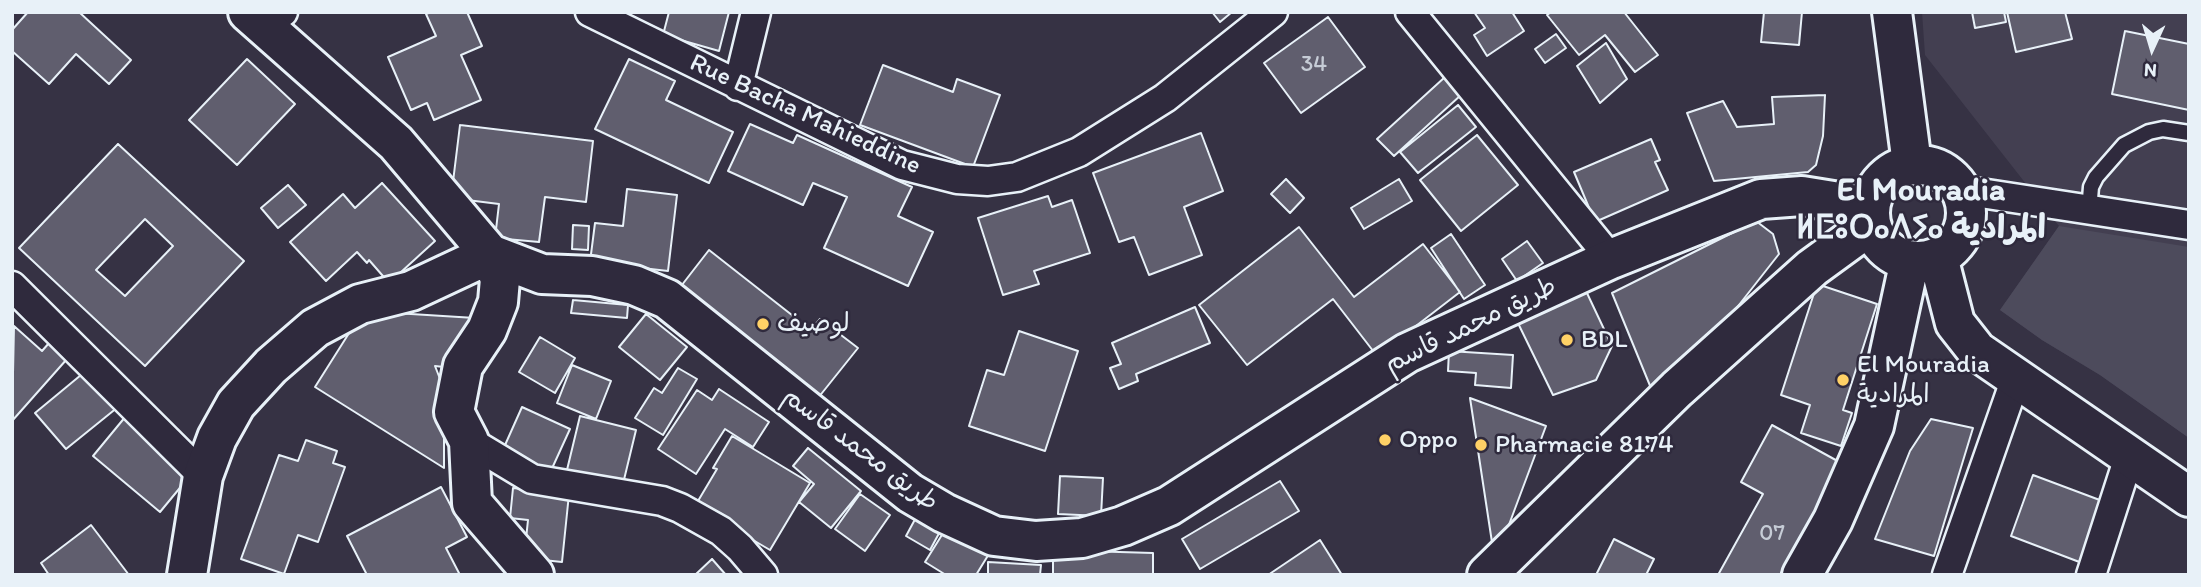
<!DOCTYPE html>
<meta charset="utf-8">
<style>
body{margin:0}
#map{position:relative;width:2201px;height:587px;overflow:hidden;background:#363244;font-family:Itim,sans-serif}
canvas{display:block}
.frame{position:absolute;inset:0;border:14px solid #e8f1f8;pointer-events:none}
.north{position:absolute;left:2117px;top:14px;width:70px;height:70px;-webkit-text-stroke:5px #2f2a3d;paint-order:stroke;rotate:184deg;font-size:19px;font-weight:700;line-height:28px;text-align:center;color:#e8f1f8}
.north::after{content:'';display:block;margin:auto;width:24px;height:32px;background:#e8f1f8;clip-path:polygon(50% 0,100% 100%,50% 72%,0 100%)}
</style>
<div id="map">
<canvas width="2201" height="587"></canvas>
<div class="frame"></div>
<div class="north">N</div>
</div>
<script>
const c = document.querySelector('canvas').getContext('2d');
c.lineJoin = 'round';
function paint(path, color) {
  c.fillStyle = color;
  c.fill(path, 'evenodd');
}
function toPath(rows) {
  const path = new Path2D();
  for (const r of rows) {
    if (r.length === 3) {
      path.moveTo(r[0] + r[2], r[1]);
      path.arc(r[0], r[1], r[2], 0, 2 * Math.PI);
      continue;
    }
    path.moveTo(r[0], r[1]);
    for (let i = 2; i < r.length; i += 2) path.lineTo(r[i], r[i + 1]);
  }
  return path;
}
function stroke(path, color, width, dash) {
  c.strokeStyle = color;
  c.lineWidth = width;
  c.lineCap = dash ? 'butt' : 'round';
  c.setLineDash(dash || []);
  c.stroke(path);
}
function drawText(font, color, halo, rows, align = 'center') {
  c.font = font + ' Itim,"Playpen Sans Arabic","Noto Sans Tifinagh",sans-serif';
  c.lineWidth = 5;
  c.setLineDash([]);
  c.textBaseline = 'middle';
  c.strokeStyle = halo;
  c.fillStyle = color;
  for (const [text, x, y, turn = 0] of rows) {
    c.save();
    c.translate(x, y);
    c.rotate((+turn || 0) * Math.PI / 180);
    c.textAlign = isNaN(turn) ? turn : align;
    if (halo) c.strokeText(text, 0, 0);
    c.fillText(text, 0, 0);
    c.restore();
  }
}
const built = toPath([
 [1922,12,2189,12,2189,438,2100,375,2042,340,2000,310,2059,226,1925,55]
]);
const green = toPath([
 [2059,226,2189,247,2189,438,2100,375,2042,340,2000,310]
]);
const building = toPath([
 [28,12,79,12,131,60,109,84,76,54,49,84,12,51,12,30,28,12],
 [431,12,467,12,482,46,461,55,481,100,434,120,427,103,411,110,388,57,436,36,426,14,431,12],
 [669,12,729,12,719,51,663,35,669,12],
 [1212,12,1232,12,1220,22,1212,12],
 [1474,12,1512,12,1524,31,1487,56,1474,35,1485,28,1474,12],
 [1551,12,1624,12,1658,55,1635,72,1605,35,1579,55,1547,15,1551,12],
 [1764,12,1802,12,1799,45,1761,42,1764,12],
 [1972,12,2004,12,2006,22,1975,28,1972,12],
 [2007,12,2065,12,2072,39,2016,52,2007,12],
 [1328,17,1365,67,1301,113,1264,63,1328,17],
 [2125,31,2189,44,2189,110,2112,94,2125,31],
 [1556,34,1566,48,1545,63,1535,49,1556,34],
 [1606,43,1627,79,1600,103,1577,66,1606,43],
 [247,59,295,104,237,165,189,120,247,59],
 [629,59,675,81,666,100,733,132,709,183,595,129,629,59],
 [883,65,953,92,957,79,1000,95,973,167,860,125,883,65],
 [1445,77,1461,95,1394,156,1377,139,1445,77],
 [1825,95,1823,136,1816,165,1808,172,1714,181,1687,113,1723,101,1737,127,1774,124,1772,97,1825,95],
 [1458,105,1476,127,1418,173,1400,152,1458,105],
 [750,124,793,143,797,135,912,187,898,216,933,232,908,286,824,248,847,197,813,183,803,205,728,171,750,124],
 [460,125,593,141,586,202,545,197,539,242,495,238,499,204,451,198,460,125],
 [1201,133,1223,191,1184,207,1202,255,1149,275,1134,237,1119,242,1093,173,1201,133],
 [1477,135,1518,185,1461,231,1420,180,1477,135],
 [1651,139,1660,160,1655,162,1668,190,1595,222,1574,172,1651,139],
 [118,144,244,261,145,366,19,248,118,144],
 [145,219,173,246,125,296,96,270,145,219],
 [1286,179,1304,198,1290,213,1271,194,1286,179],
 [1399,179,1412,201,1364,229,1351,208,1399,179],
 [382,183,435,241,389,283,369,260,367,263,357,252,326,281,290,242,343,194,355,208,382,183],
 [288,185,306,205,278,228,261,208,288,185],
 [627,189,677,195,668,271,590,262,595,223,623,226,627,189],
 [1048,196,1052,207,1072,200,1090,253,1034,271,1039,284,1003,295,978,218,1048,196],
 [1756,221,1773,234,1779,254,1669,394,1653,393,1612,293,1756,221],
 [573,225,589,226,588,250,572,249,573,225],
 [1299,227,1354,297,1423,244,1460,292,1377,356,1333,299,1247,365,1199,305,1299,227],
 [1451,234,1485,285,1464,299,1431,248,1451,234],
 [1527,241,1543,263,1517,281,1502,259,1527,241],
 [709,250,811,330,820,319,858,348,818,398,678,290,709,250],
 [1817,284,1877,304,1843,410,1852,413,1841,446,1801,433,1810,405,1781,395,1817,284],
 [1586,291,1612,346,1596,380,1553,395,1515,317,1586,291],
 [573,300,628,305,627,318,571,313,573,300],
 [1195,307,1210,343,1136,374,1138,381,1119,389,1110,368,1121,364,1112,343,1195,307],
 [363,311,475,318,452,368,435,366,444,389,444,468,315,387,363,311],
 [646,314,687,347,660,380,619,347,646,314],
 [14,326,42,351,49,343,67,359,12,421,14,326],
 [1019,331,1078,351,1045,451,969,426,987,370,1004,375,1019,331],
 [540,337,575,358,555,393,519,372,540,337],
 [1449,351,1513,355,1511,388,1475,385,1476,373,1448,371,1449,351],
 [572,365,611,381,596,419,557,403,572,365],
 [678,368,697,379,663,435,635,418,654,388,662,393,678,368],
 [87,370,118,407,66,449,35,413,87,370],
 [719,389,769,422,753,447,725,429,696,474,658,449,697,390,712,400,719,389],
 [1470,398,1546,426,1495,562,1470,398],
 [522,407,570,429,549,475,501,454,522,407],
 [126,416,193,472,160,512,93,456,126,416],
 [580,416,636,430,622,488,566,474,580,416],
 [1931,419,1973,428,1934,556,1875,539,1910,451,1931,419],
 [1772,425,1843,464,1780,575,1718,575,1763,494,1741,482,1772,425],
 [732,436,810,483,770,550,695,506,717,469,713,468,732,436],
 [306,440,337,451,333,463,345,467,318,542,298,535,284,574,241,559,279,455,298,461,306,440],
 [808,448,861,491,831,528,799,502,814,484,793,466,808,448],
 [2033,475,2105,502,2082,563,2011,536,2033,475],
 [1060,476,1103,478,1101,516,1058,514,1060,476],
 [1280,481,1299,511,1200,569,1182,539,1280,481],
 [441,487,467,537,446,548,460,575,367,575,347,536,441,487],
 [513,488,569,494,562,562,524,558,528,520,510,518,513,488],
 [860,494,890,515,865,551,835,529,860,494],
 [919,512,943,526,930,550,906,536,919,512],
 [950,522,992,549,976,575,946,575,925,562,950,522],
 [91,525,129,575,49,575,41,563,91,525],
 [1614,539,1654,559,1646,575,1596,575,1614,539],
 [1320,540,1342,575,1268,575,1320,540],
 [1053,550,1153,553,1153,575,1053,575,1053,550],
 [712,559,726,575,695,575,712,559],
 [988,562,1041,565,1040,575,988,575,988,562]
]);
const lane = toPath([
 [2089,211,2091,187,2096,177,2124,145,2149,132,2163,129,2189,133]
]);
const street = toPath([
 [590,12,902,165,957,179,988,181,1017,177,1079,152,1165,98,1273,12],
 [1410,12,1611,259],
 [255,17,283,12],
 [738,86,756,12],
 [1961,190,2189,225],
 [12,286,203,476],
 [469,441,532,479,662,501,680,508,721,531,740,548,763,575],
 [1947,575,2016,378],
 [2091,575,2129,457]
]);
const secondary = toPath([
 [248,12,396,143,490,254,500,279,498,302,487,330,463,366,454,412,469,441,472,503,534,575],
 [1892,12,1912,164],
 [1918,213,48],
 [1938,257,1955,323,1977,351,2189,497],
 [187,575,203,476,217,438,236,404,271,366,315,328,360,304,411,291,490,254,542,274,592,276,634,285,667,299,910,493,944,513,994,536,1036,541,1082,538,1123,526,1169,506,1407,353,1611,259,1761,199,1802,196,1870,207],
 [1487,575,1677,389,1812,268,1871,225],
 [1802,575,1833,520,1874,426,1910,260]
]);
const markers = [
 [763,324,7,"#ffd166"],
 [1567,340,7,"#ffd166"],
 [1843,380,7,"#ffd166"],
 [1385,440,7,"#ffd166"],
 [1481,445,7,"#ffd166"]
];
const numberNames = [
 ["34",1314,65],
 ["07",1772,534]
];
const streetNames = [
 ["Rue Bacha Mahieddine",805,115,25],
 ["طريق محمد قاسم",1471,326,-26],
 ["طريق محمد قاسم",860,450,37]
];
const poiNames = [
 ["لوصيف",777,324],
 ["BDL",1581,340],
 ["El Mouradia",1857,365],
 ["المرادية",1857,395],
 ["Oppo",1399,440],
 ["Pharmacie 8174",1495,445]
];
const districtNames = [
 ["El Mouradia",1921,192],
 ["ⵍⵎⵓⵔⴰⴷⵢⴰ المرادية",1921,230]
];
paint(built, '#433f51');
paint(green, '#4d4b5c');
paint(building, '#605e6e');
stroke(building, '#e8f1f8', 2);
stroke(lane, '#e8f1f8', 19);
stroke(street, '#e8f1f8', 33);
stroke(secondary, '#e8f1f8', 44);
stroke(lane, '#2f2a3d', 14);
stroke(street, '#2f2a3d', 28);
stroke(secondary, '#2f2a3d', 38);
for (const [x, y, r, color] of markers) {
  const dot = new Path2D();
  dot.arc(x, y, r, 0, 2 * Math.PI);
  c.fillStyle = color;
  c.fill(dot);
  stroke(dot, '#2f2a3d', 2.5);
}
drawText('23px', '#c6ccd6', null, numberNames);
drawText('26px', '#e8f1f8', '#2f2a3d', streetNames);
drawText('26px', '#e8f1f8', '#2f2a3d', poiNames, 'left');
drawText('bold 33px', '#e8f1f8', '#2f2a3d', districtNames);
</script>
